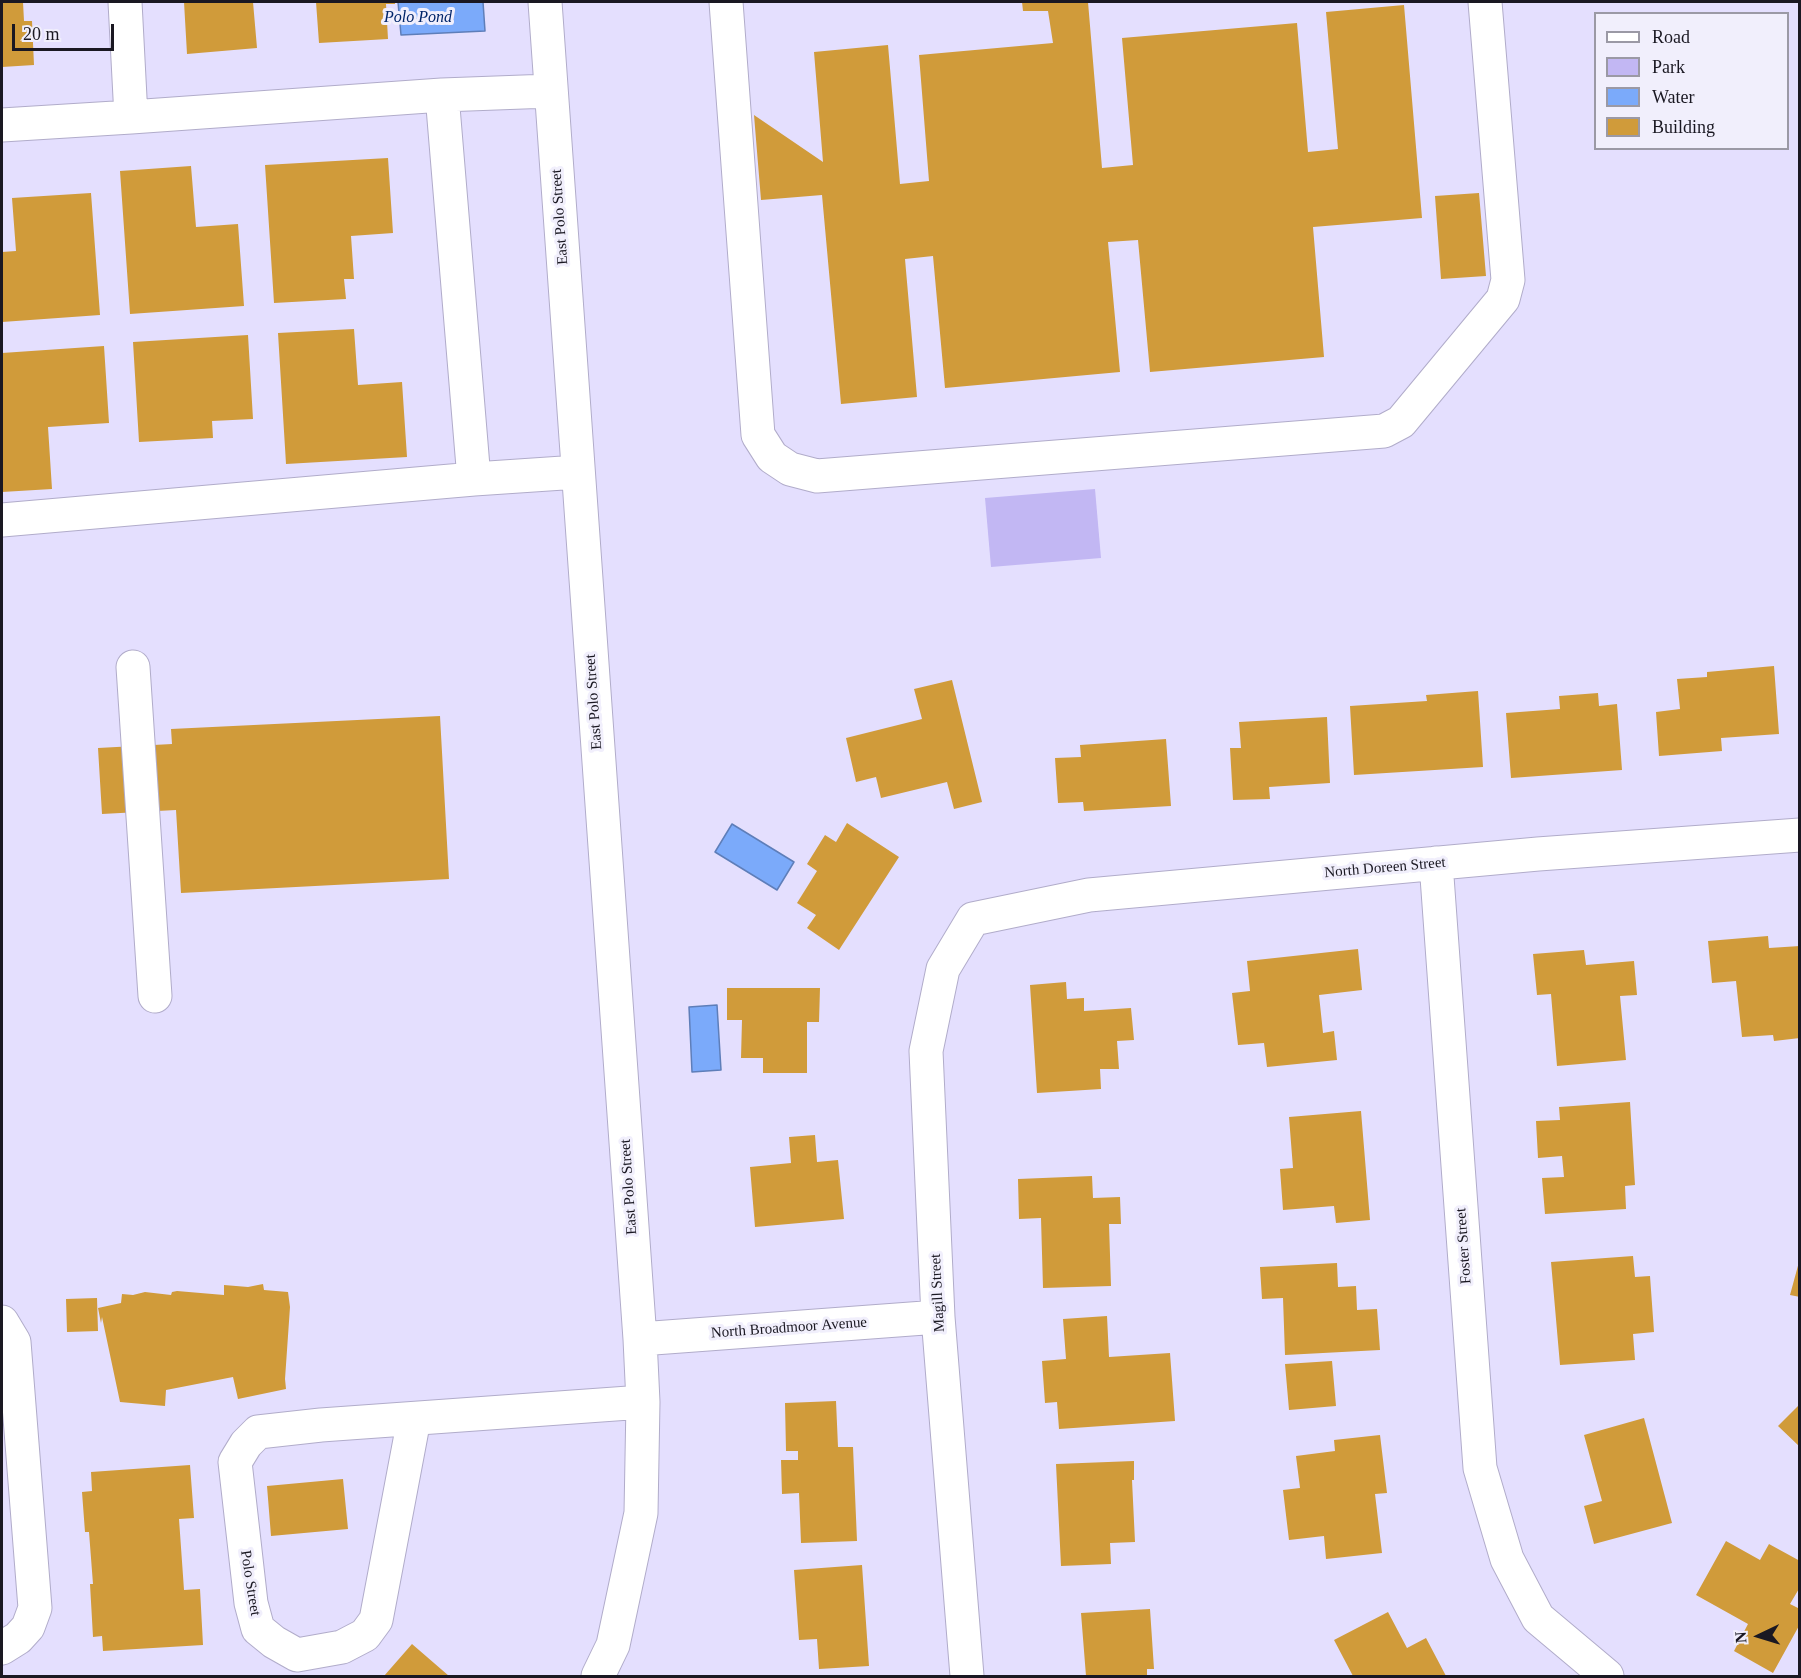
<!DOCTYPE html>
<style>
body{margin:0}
#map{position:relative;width:1801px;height:1678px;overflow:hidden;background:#e4dffe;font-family:Georgia,serif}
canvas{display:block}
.frame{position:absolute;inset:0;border:3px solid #1a1822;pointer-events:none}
.legend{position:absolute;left:1594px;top:12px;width:195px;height:138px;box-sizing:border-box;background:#f1effc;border:2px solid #9b99a5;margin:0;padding:8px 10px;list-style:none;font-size:18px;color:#1a1822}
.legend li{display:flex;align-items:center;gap:12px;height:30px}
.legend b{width:30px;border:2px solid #9b99a5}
.north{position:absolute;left:1729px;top:1606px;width:60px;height:60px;-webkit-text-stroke:4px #f1effc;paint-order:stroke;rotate:266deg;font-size:16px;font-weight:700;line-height:24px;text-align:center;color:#1a1822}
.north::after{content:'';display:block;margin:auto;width:21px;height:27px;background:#1a1822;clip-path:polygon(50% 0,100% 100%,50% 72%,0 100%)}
.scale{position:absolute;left:12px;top:24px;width:102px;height:27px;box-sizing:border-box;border:3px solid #1a1822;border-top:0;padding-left:8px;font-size:18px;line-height:21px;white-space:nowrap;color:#1a1822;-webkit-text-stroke:4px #f1effc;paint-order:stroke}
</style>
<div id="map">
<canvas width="1801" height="1678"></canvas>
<div class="frame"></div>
<ul class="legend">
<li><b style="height:8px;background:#fff"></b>Road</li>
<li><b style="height:16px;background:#c2b7f3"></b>Park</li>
<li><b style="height:16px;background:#7baafa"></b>Water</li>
<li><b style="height:16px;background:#d09b3a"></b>Building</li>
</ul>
<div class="north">N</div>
<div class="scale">20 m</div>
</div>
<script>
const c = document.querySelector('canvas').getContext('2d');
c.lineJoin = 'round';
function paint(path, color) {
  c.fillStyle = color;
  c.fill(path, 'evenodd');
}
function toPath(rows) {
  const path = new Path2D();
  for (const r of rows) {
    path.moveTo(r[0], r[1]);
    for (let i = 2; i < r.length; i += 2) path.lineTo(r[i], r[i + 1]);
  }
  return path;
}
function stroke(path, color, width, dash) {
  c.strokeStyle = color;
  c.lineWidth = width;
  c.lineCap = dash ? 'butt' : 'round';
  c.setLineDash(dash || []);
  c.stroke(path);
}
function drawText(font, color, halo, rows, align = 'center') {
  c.font = font + ' Georgia,serif';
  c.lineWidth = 6;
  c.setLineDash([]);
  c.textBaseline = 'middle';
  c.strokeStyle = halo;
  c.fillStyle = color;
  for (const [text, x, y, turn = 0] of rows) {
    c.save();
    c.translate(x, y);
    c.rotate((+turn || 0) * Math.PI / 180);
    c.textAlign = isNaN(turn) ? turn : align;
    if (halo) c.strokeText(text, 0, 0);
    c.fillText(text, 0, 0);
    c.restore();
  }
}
const green = toPath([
 [1095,489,1101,558,991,567,985,498]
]);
const water = toPath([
 [398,2,483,2,485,31,401,35,398,2],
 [732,824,794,862,777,890,715,852,732,824],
 [717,1005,721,1070,692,1072,689,1007,717,1005]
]);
const building = toPath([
 [2,2,23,2,24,21,32,21,34,65,2,67],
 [184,2,253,2,257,48,187,54],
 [316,2,395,2,395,4,386,4,388,39,319,43],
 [1022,2,1088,2,1102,168,1133,165,1122,38,1297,23,1308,152,1338,149,1326,12,1404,5,1422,218,1313,227,1324,357,1150,372,1138,240,1108,242,1120,372,945,388,933,256,905,259,917,397,841,404,822,195,761,200,754,115,823,162,814,52,888,45,900,184,929,181,919,55,1053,43,1048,11,1023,11],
 [388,158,393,233,351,236,354,279,344,279,346,299,274,303,265,165],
 [191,166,196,227,238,224,244,306,130,314,120,171],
 [91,193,100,315,2,322,2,252,16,251,12,198],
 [1479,193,1486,276,1441,279,1435,196],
 [354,329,358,385,402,382,407,457,286,464,278,333],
 [248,335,253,419,212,421,213,438,139,442,133,342],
 [104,346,109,423,48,427,52,489,2,492,2,353],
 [1774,666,1779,734,1721,738,1722,751,1659,756,1656,712,1680,709,1677,679,1707,677,1707,672],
 [952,680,982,802,954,809,947,782,881,798,876,777,856,782,846,738,922,719,914,689],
 [1478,691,1483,767,1354,775,1350,706,1427,701,1426,695],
 [1598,693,1599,706,1617,704,1622,770,1511,778,1506,713,1560,709,1559,696],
 [440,716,449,879,181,893,176,810,102,814,98,748,172,744,171,729],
 [1327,717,1330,783,1269,787,1270,799,1233,800,1230,748,1241,748,1239,722],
 [1166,739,1171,806,1084,811,1083,802,1058,803,1055,758,1081,757,1080,745],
 [847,823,899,857,839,950,807,928,816,915,797,903,817,871,807,864,825,835,836,842],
 [1768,936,1769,948,1800,946,1800,1038,1774,1041,1773,1035,1742,1037,1736,981,1712,983,1708,941],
 [1358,949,1362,990,1319,995,1323,1033,1334,1031,1337,1060,1267,1067,1264,1043,1238,1045,1232,993,1250,991,1247,961],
 [1584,950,1586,965,1634,961,1637,995,1620,996,1626,1060,1557,1066,1551,994,1537,995,1533,954],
 [1066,982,1067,999,1084,998,1084,1011,1131,1008,1134,1040,1117,1041,1119,1069,1100,1069,1101,1089,1037,1093,1030,985],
 [727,988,820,988,819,1022,807,1022,807,1073,763,1073,763,1058,741,1058,742,1020,727,1020],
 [1630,1102,1635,1185,1625,1186,1626,1209,1545,1214,1542,1178,1564,1177,1562,1156,1538,1158,1536,1121,1560,1120,1559,1107],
 [1361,1111,1370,1220,1336,1223,1334,1206,1283,1210,1280,1169,1293,1168,1289,1117],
 [815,1135,817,1162,838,1160,844,1219,755,1227,750,1167,791,1163,789,1137],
 [1092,1176,1093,1198,1120,1197,1121,1224,1109,1224,1111,1286,1043,1288,1041,1218,1019,1219,1018,1179],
 [1633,1256,1635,1277,1650,1276,1654,1332,1633,1334,1635,1360,1560,1365,1551,1262],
 [1799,1262,1800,1262,1800,1297,1790,1295],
 [1337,1263,1338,1287,1356,1286,1357,1310,1377,1309,1380,1350,1285,1355,1283,1298,1262,1299,1260,1267],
 [263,1284,264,1290,288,1292,290,1307,285,1379,286,1389,238,1399,233,1377,166,1390,165,1406,120,1402,102,1317,101,1323,98,1308,121,1303,122,1294,133,1295,145,1292,171,1295,172,1292,177,1291,224,1295,224,1285,248,1287],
 [97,1298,98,1331,67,1332,66,1299],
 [1107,1316,1109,1357,1170,1353,1175,1421,1059,1429,1057,1402,1045,1403,1042,1361,1066,1359,1063,1319],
 [1332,1361,1336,1406,1289,1410,1285,1364],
 [836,1401,838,1447,853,1447,857,1541,801,1543,799,1493,782,1494,781,1460,798,1460,798,1451,786,1451,785,1403],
 [1800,1404,1800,1447,1778,1426],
 [1644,1418,1672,1523,1594,1544,1584,1506,1602,1501,1584,1435],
 [1380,1435,1387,1493,1375,1494,1382,1553,1326,1559,1324,1536,1289,1540,1283,1490,1300,1488,1296,1456,1335,1451,1334,1440],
 [1134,1461,1134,1480,1132,1480,1135,1542,1110,1543,1111,1564,1061,1566,1056,1464],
 [190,1465,194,1518,179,1519,184,1590,200,1589,203,1645,103,1651,102,1636,93,1637,90,1584,93,1584,89,1532,85,1532,82,1492,92,1491,91,1472],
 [343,1479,348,1529,271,1536,267,1486],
 [1726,1541,1760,1560,1769,1544,1800,1561,1800,1587,1790,1604,1800,1609,1800,1624,1773,1673,1734,1651,1748,1624,1696,1595],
 [862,1565,869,1666,819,1669,817,1639,799,1640,794,1570],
 [1150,1609,1154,1669,1147,1669,1147,1676,1086,1676,1081,1613],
 [1388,1612,1407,1648,1426,1638,1446,1676,1353,1676,1334,1640],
 [412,1644,449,1676,384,1676]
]);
const minor = toPath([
 [125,2,131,117,442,95],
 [545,2,640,1339,643,1402,641,1513,613,1645,598,1676],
 [726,2,758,435,772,457,790,469,817,476,1384,431,1401,422,1503,299,1508,280,1485,2],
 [550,91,442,95,474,479,578,472],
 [2,125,131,117],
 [2,520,474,479],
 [133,667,155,996],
 [1436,863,1480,1468,1507,1559,1538,1618,1607,1676],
 [2,1322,14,1342,35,1608,28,1627,18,1638,2,1648],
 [640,1339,938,1317],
 [414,1419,376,1620,365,1635,342,1647,297,1655,274,1642,258,1629,251,1603,235,1462,246,1444,258,1432,321,1425,643,1402],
 [967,1676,938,1317,926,1051,943,969,973,919,1089,895,1538,854,1800,835]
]);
const streetNames = [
 ["East Polo Street",560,217,-94],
 ["East Polo Street",594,702,-94],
 ["North Doreen Street",1385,868,-5],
 ["East Polo Street",629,1187,-94],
 ["Foster Street",1464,1246,-94],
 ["Magill Street",938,1293,-93],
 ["North Broadmoor Avenue",789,1328,-4],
 ["Polo Street",250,1583,81]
];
const waterNames = [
 ["Polo Pond",418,18]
];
paint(green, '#c2b7f3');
paint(water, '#7baafa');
stroke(water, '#5e7eb9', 1.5);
paint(building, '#d09b3a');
stroke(minor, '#b1acca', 35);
stroke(minor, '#fff', 33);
drawText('15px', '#1a1822', '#f1effc', streetNames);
drawText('italic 16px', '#002569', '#f1effc', waterNames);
</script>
